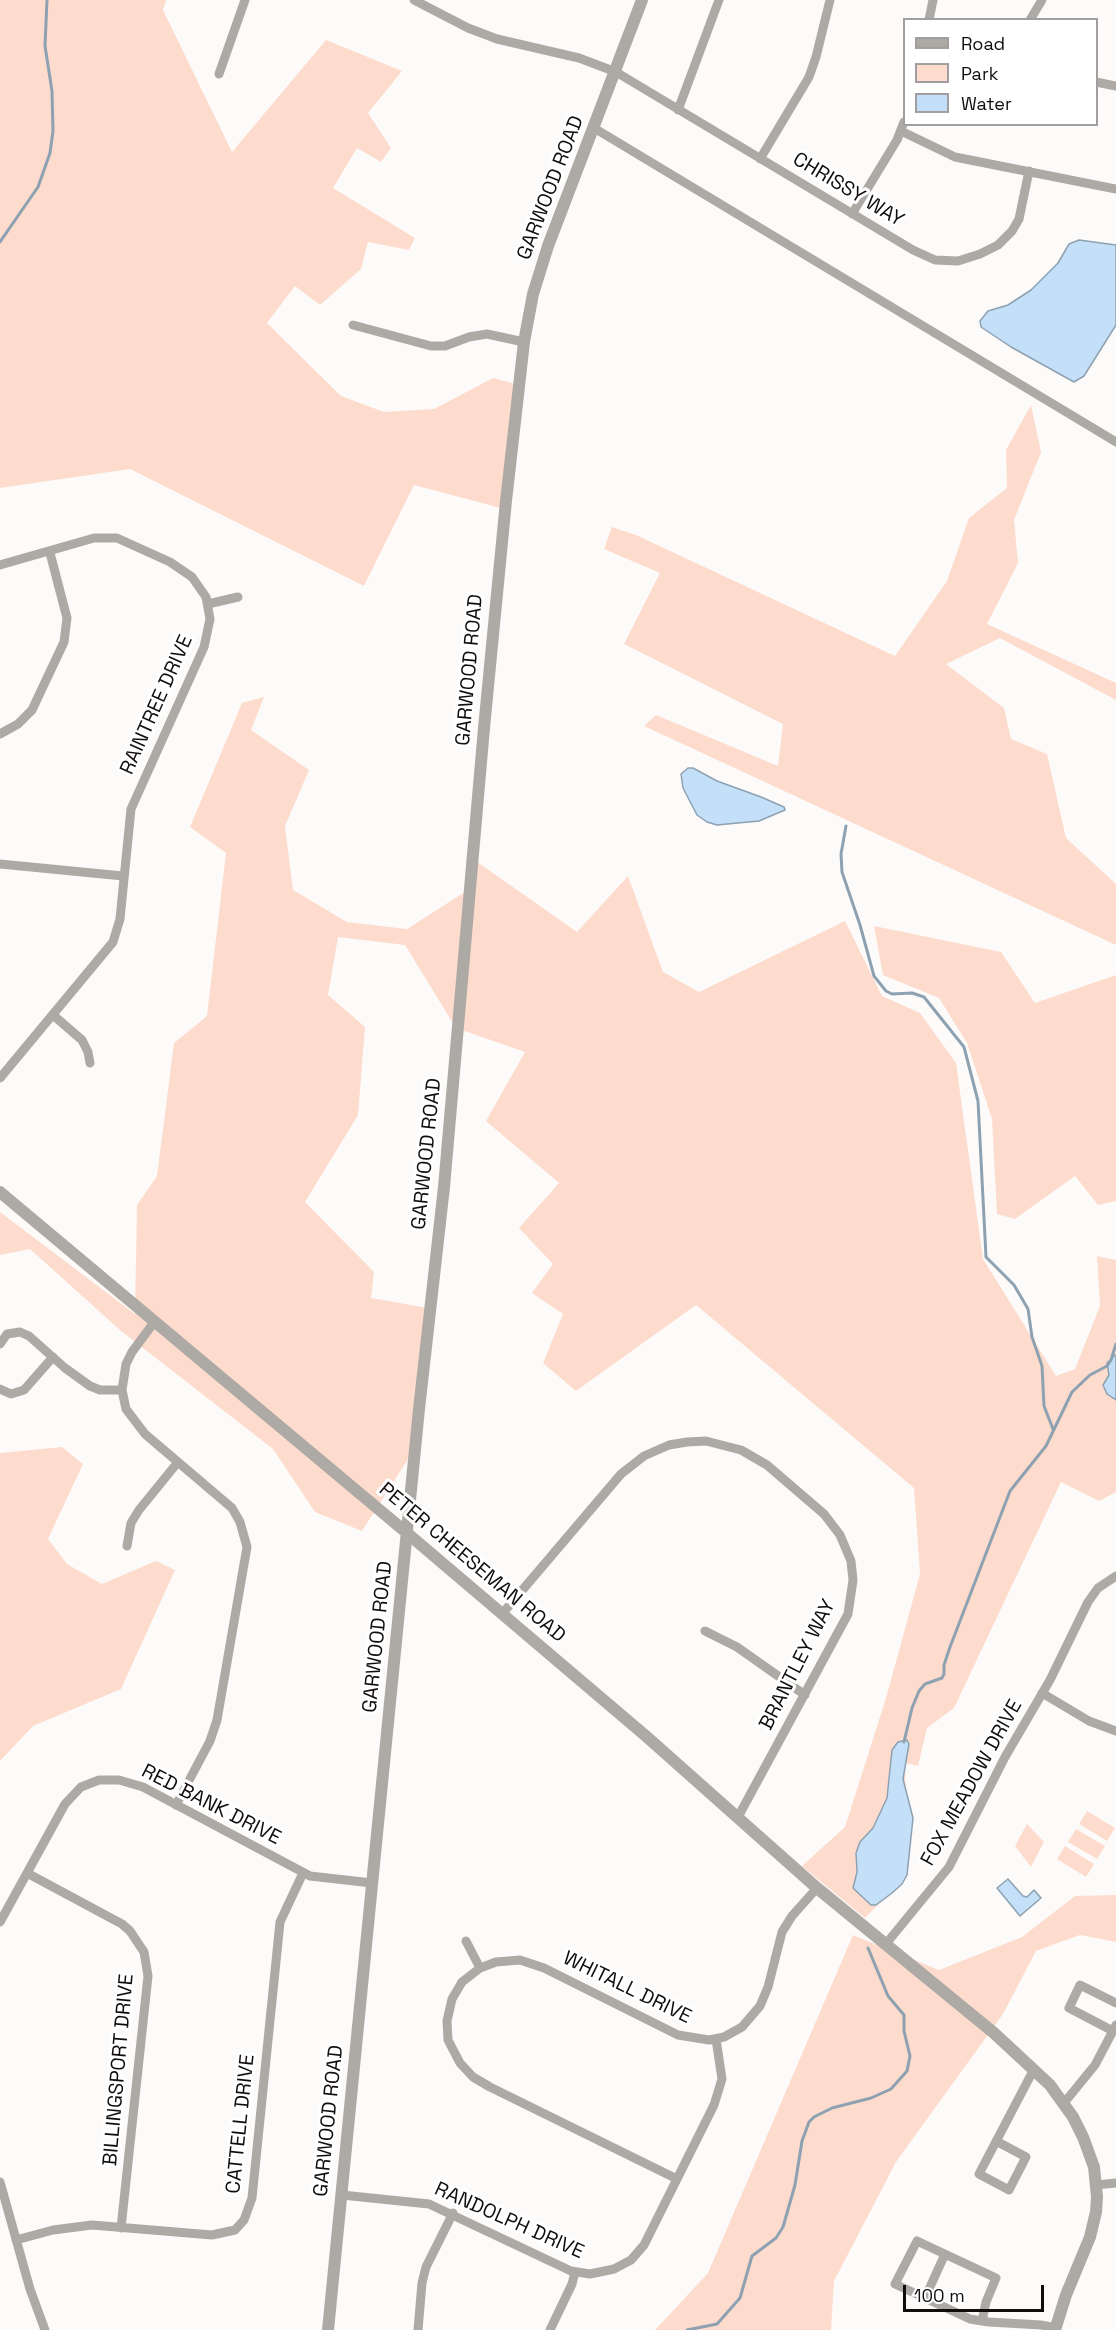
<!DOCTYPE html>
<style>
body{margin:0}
#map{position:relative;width:1116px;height:2330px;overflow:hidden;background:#fdfbfa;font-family:"Space Grotesk",sans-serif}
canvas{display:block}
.legend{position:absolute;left:903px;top:18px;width:195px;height:108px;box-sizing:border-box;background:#fff;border:2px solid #a09e9e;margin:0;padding:8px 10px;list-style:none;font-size:18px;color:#110d0c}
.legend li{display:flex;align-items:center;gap:12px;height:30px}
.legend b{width:30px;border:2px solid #a09e9e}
.scale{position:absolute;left:903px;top:2285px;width:141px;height:27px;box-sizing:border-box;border:3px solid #110d0c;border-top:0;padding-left:8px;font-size:18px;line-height:21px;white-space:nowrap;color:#110d0c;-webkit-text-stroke:4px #fff;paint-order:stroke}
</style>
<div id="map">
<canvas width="1116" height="2330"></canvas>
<ul class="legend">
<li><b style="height:8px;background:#adaaa6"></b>Road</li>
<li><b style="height:16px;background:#fddccd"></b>Park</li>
<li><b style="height:16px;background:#c4e0f8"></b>Water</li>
</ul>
<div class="scale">100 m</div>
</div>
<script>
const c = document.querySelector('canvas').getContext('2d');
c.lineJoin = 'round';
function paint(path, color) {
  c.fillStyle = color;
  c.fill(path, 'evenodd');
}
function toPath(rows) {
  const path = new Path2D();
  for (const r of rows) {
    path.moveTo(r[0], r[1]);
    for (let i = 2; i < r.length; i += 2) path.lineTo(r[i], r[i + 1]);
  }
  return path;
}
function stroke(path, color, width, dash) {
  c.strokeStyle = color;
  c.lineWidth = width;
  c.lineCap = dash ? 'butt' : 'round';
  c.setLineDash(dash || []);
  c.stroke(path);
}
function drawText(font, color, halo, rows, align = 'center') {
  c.font = font + ' "Space Grotesk",sans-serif';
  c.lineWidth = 6;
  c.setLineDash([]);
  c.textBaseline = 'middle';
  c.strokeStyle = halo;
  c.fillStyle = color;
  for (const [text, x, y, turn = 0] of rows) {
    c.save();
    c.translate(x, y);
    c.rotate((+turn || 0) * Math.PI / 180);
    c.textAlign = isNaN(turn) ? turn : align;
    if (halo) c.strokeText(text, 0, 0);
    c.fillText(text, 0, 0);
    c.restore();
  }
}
const green = toPath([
 [0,0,166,0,163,10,232,152,326,40,402,71,368,113,391,148,381,162,357,148,333,188,415,238,409,250,368,242,361,269,320,305,295,286,267,323,341,396,384,412,434,409,493,378,523,386,508,510,414,485,364,586,130,469,0,488],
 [1031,405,1041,452,1014,520,1018,563,987,624,1116,683,1116,700,1000,638,946,664,1004,708,1011,739,1047,754,1066,838,1116,884,1116,945,644,726,656,715,778,766,783,724,624,644,660,573,604,549,612,527,636,535,895,656,947,581,969,518,1007,488,1006,450],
 [264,697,251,730,309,770,285,826,293,890,347,922,407,929,468,890,473,859,577,932,628,876,663,972,699,992,845,921,882,996,920,1013,956,1063,983,1259,1056,1376,1075,1369,1100,1306,1097,1256,1116,1260,1116,1492,1099,1501,1061,1482,954,1708,927,1728,918,1766,905,1763,907,1875,865,1918,802,1866,845,1827,886,1698,920,1574,914,1488,696,1305,576,1391,543,1363,563,1314,532,1293,553,1264,519,1228,559,1183,486,1121,525,1052,456,1028,405,945,338,937,328,995,365,1027,358,1115,305,1202,374,1272,371,1298,434,1309,417,1445,362,1531,315,1512,273,1449,121,1331,30,1249,0,1255,0,1212,135,1314,137,1205,157,1176,174,1043,207,1016,226,853,190,827,242,703],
 [874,926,1001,952,1035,1003,1116,975,1116,1201,1098,1205,1075,1176,1015,1219,997,1214,992,1119,967,1043,939,998,883,975],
 [62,1447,83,1464,48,1539,67,1564,102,1584,156,1561,175,1570,121,1689,33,1726,0,1761,0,1453],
 [1087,1811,1115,1828,1107,1841,1079,1824],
 [1027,1824,1044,1842,1031,1867,1015,1846],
 [1076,1829,1105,1846,1097,1859,1068,1842],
 [1065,1846,1094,1864,1086,1877,1057,1859],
 [1116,1895,1116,1942,1080,1935,1036,1951,1003,2014,896,2162,834,2281,831,2330,655,2330,708,2273,853,1935,939,1970,1022,1937,1075,1896]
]);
const water = toPath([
 [1079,240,1116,245,1116,325,1084,376,1074,382,1011,347,981,327,980,321,988,311,1008,305,1031,290,1058,263,1069,244,1079,240],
 [688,768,693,768,717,781,761,797,784,807,785,810,759,821,717,825,707,822,697,815,683,788,681,774,688,768],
 [1115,1355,1116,1356,1116,1400,1107,1394,1103,1385,1109,1375,1107,1363,1115,1355],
 [907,1740,909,1744,903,1779,913,1818,907,1875,902,1884,892,1893,876,1905,871,1905,853,1888,857,1872,856,1853,860,1842,873,1828,887,1798,892,1750,898,1742,907,1740],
 [1008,1879,1023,1896,1027,1897,1034,1890,1041,1898,1020,1916,997,1888,1008,1879]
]);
const stream = toPath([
 [0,242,38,187,50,153,53,131,52,91,45,46,47,0],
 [846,826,841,854,842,872,860,925,874,976,886,991,892,994,912,993,924,997,964,1047,978,1101,986,1257,1014,1285,1028,1309,1032,1337,1042,1366,1044,1406,1053,1429],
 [904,1742,912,1708,919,1691,925,1684,942,1678,944,1674,944,1665,950,1647,1010,1491,1046,1446,1072,1392,1090,1375,1107,1366,1111,1360,1116,1344],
 [687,2330,717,2324,740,2298,752,2256,776,2238,783,2227,795,2185,802,2141,809,2122,814,2117,832,2108,871,2098,891,2089,907,2071,910,2056,904,2031,904,2015,888,1996,868,1948]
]);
const minor = toPath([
 [414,0,468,28,497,39,579,58,616,72,913,250,935,260,958,261,980,254,998,245,1012,231,1019,219,1029,171],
 [929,20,933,0],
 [1030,20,1042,0],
 [219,74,245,0],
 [1096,82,1116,86],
 [678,110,719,0],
 [594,128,1116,442],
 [901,131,955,157,1116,189],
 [760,159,809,77,816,57,830,0],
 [852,214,897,140,904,122],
 [353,325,431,346,445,346,469,337,487,334,524,342],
 [0,565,94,538,117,538,170,562,192,577,206,597,210,619,204,647,131,809,120,919,113,942,0,1078],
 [208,604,238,597],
 [0,734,18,724,32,710,64,642,67,618,50,553],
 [0,864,123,876],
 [53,1015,82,1040,88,1052,90,1063],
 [155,1321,132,1352,126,1364,122,1390,126,1409,145,1434,232,1508,240,1522,247,1547,217,1720,210,1741,176,1805],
 [0,1344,7,1334,20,1332,29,1336,65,1368,90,1386,100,1390,122,1390],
 [0,1389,11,1394,24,1390,53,1357],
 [127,1546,131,1523,139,1510,178,1462],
 [502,1614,621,1474,644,1456,669,1445,687,1442,706,1441,741,1450,767,1465,824,1514,840,1535,851,1561,853,1580,848,1614,738,1817],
 [705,1631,737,1647,805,1695],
 [1042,1693,1089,1721,1116,1731],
 [27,1873,122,1924,130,1931,144,1952,148,1976,121,2228],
 [0,1922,65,1804,81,1787,99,1780,119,1780,143,1787,310,1876,372,1883],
 [466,1941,480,1968],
 [885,1945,949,1867,1005,1757,1050,1680,1088,1602,1098,1588,1116,1576],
 [1113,2031,1069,2008,1080,1985,1116,2003],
 [1064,2103,1095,2065,1116,2025],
 [996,2141,1026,2157,1009,2190,979,2174,1034,2069],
 [677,2179,490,2087,473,2077,460,2063,448,2040,447,2021,452,1999,462,1982,480,1968,496,1962,520,1960,544,1968,678,2035,709,2040,724,2037,742,2027,760,2006,768,1987,782,1932,792,1916,817,1888],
 [0,2182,30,2289,45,2330],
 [1096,2185,1116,2183],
 [342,2195,429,2204,571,2271,590,2274,614,2269,631,2260,644,2245,714,2105,722,2079,716,2039],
 [16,2240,53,2230,92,2225,212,2235,235,2230,244,2220,252,2198,280,1922,303,1873],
 [925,2298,945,2254],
 [982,2321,986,2302,996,2278,917,2241,895,2284,970,2319,982,2321,989,2322,1041,2325,1056,2328],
 [418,2330,422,2283,426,2267,453,2213],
 [550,2330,572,2284,575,2272]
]);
const tertiary = toPath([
 [0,1192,407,1533,647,1737,817,1888,994,2033,1050,2085,1073,2117,1083,2137,1094,2167,1097,2197,1096,2212,1090,2237,1066,2295,1055,2330],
 [328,2330,419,1409,444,1187,484,728,506,501,524,342,533,294,548,246,642,0]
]);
const streetNames = [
 ["GARWOOD ROAD",551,188,-69],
 ["CHRISSY WAY",848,190,31],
 ["GARWOOD ROAD",470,670,-85],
 ["RAINTREE DRIVE",157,705,-66],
 ["GARWOOD ROAD",427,1154,-84],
 ["PETER CHEESEMAN ROAD",472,1563,40],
 ["GARWOOD ROAD",378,1637,-84],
 ["BRANTLEY WAY",798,1665,-63],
 ["FOX MEADOW DRIVE",972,1783,-61],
 ["RED BANK DRIVE",211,1805,27],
 ["WHITALL DRIVE",627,1988,26],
 ["BILLINGSPORT DRIVE",119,2070,-85],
 ["GARWOOD ROAD",329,2121,-84],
 ["CATTELL DRIVE",241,2124,-84],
 ["RANDOLPH DRIVE",509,2221,24]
];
paint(green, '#fddccd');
paint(water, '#c4e0f8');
stroke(water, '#8ea1b1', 1.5);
stroke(stream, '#8ea1b1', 3);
stroke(minor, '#adaaa6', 9);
stroke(tertiary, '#adaaa6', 12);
drawText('20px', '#110d0c', '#fff', streetNames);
</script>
